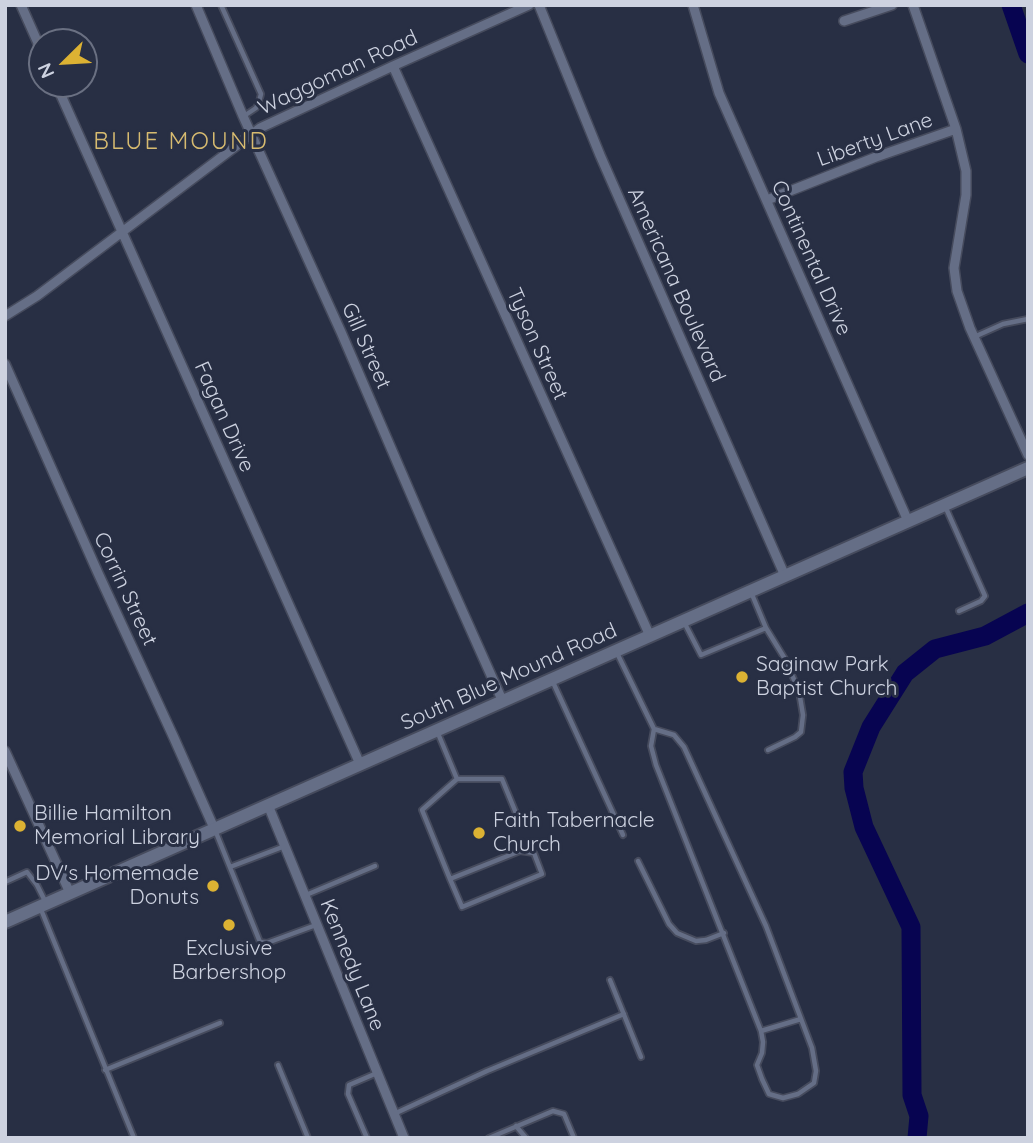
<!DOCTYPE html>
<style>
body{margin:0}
#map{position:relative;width:1033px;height:1143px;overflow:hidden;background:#282f44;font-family:Quicksand,sans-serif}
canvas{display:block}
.frame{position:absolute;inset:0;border:7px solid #cdd2e0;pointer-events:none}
.north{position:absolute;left:28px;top:28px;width:70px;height:70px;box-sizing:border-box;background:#282f44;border:2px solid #6a7082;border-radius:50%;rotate:246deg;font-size:19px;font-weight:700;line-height:28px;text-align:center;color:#cdd2e0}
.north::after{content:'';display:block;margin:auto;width:24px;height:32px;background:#dcb233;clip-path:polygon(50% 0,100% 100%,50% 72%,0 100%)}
</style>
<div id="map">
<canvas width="1033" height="1143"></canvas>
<div class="frame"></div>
<div class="north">N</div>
</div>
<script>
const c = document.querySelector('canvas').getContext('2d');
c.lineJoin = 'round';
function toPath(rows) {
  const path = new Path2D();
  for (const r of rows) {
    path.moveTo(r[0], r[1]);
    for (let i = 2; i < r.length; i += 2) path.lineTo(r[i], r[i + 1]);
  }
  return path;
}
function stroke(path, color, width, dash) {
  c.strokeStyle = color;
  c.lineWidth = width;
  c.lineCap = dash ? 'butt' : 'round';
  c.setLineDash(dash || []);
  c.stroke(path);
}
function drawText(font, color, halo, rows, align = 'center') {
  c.font = font + ' Quicksand,sans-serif';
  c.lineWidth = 6;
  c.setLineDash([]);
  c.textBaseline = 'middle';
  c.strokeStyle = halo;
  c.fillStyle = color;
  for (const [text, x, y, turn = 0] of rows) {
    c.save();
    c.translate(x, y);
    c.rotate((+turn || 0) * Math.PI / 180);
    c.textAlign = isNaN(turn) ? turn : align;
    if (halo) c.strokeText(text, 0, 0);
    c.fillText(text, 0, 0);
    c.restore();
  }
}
const river = toPath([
 [1011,5,1028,54],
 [917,1138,919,1116,912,1095,911,927,864,827,854,788,853,772,871,727,905,673,935,649,985,636,1028,613]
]);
const lane = toPath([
 [221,5,261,94,259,102,256,108,244,116],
 [974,337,1003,324,1028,319],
 [945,506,985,596,981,601,959,611],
 [751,592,766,628,785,659,799,691,803,715,801,732,795,737,768,750],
 [684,622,701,655,766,628],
 [617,653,654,729,651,746,656,765,761,1031,763,1042,762,1053,757,1065,762,1079,769,1094,783,1098,798,1094,814,1083,816,1071,812,1048,766,926,684,747,674,735,654,729],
 [552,680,623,835],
 [437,731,457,779],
 [215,830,260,942,267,943,316,925],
 [638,861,669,924,677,933,696,941,706,940,724,933],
 [230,867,285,846],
 [450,879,520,851,534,853,542,874,462,907,450,879,422,810,457,779,502,779,518,818],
 [5,882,27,872,37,885,45,901],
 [306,895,375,866],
 [40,907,134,1138],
 [610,980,641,1057],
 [761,1031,801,1019],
 [278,1065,308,1138],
 [105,1070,220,1023],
 [396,1113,487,1071,624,1014],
 [516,1126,526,1138],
 [367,1138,348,1094,349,1085,377,1073],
 [489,1138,553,1111,564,1114,574,1138]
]);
const street = toPath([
 [21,5,42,52],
 [196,5,243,116,341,332,428,534,503,702],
 [539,5,600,155,785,576],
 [693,5,719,93,908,521],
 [913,5,956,129,966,171,966,195,954,268,957,291,970,328,1028,455],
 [844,21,892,5],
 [393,66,650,636],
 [56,84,360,764],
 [767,200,876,157,956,129],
 [5,316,37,296,260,128,393,66,529,5],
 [5,364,98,573,174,738,214,828],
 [5,751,70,893],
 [268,805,404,1138]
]);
const secondary = toPath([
 [5,922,1028,468]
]);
const markers = [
 [742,677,7,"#dcb233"],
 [20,826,7,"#dcb233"],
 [479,833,7,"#dcb233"],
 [213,886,7,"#dcb233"],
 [229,925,7,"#dcb233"]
];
const streetNames = [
 ["Waggoman Road",338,73,-25],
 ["Liberty Lane",875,140,-20],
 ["Continental Drive",811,258,66],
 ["Americana Boulevard",676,285,66],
 ["Tyson Street",537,344,66],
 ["Gill Street",366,346,66],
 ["Fagan Drive",224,417,66],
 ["Corrin Street",125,589,65],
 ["South Blue Mound Road",509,677,-24],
 ["Kennedy Lane",352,965,68]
];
const poiNames = [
 ["Saginaw Park",756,665],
 ["Baptist Church",756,689],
 ["Billie Hamilton",34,814],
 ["Memorial Library",34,838],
 ["Faith Tabernacle",493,821],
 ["Church",493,845],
 ["DV's Homemade",199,874,"right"],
 ["Donuts",199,898,"right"],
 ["Exclusive",229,949,"center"],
 ["Barbershop",229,973,"center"]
];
const quarterNames = [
 ["BLUE MOUND",181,142]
];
stroke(river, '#070451', 19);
stroke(lane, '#464b5d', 8);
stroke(street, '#464b5d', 12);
stroke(secondary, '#464b5d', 16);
stroke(lane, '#656e86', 4.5);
stroke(street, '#656e86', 9);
stroke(secondary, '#656e86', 12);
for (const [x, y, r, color] of markers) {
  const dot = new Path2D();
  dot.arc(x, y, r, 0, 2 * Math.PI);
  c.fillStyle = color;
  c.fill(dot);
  stroke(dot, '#282f44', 2.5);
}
drawText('21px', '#cdd2e0', '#282f44', streetNames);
drawText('21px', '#cdd2e0', '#282f44', poiNames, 'left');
c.letterSpacing = '2px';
drawText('24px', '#d7bb70', '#282f44', quarterNames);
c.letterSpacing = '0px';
</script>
